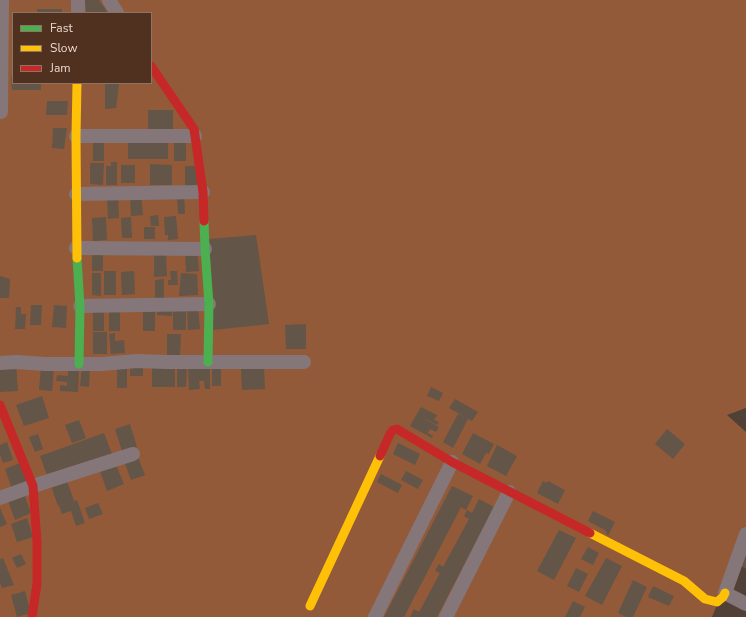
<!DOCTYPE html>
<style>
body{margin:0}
#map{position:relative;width:746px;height:617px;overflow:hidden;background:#504036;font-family:"Nunito Sans",sans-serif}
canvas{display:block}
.legend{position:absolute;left:12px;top:12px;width:140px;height:72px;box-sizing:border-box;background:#503120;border:1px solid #8e7466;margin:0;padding:5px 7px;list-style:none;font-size:12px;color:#ecd8ce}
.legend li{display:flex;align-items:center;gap:8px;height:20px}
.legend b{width:20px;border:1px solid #8e7466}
</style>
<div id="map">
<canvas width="746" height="617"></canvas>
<ul class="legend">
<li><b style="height:5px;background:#4caf50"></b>Fast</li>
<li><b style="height:5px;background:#ffc107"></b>Slow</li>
<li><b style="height:5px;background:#c62828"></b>Jam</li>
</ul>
</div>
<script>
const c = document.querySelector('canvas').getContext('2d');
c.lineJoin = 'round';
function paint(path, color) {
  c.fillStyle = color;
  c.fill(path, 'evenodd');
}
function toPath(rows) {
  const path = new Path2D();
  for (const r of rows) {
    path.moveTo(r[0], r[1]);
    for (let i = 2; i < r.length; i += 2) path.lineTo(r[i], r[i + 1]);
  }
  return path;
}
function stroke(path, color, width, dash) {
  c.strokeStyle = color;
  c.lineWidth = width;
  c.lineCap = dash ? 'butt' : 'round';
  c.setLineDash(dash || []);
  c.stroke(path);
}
const green = toPath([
 [0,0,746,0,746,408,727,415,746,432,746,534,712,617,0,617],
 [13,13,151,13,151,83,13,83]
]);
const building = toPath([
 [85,0,99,0,108,13,86,13],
 [37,9,62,9,62,13,37,13],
 [11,77,13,77,13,83,41,83,41,90,12,90],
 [105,84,119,84,116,108,105,109],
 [47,101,68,101,67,115,46,115],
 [148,110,173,110,173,130,148,130],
 [53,128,67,128,64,149,52,148],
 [93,139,104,139,104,161,93,161],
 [128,139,168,139,168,159,128,159],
 [174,142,186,142,186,161,174,161],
 [111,162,117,162,117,185,106,185,106,166,111,166],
 [90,163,104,163,103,185,90,184],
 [150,164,172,165,172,185,150,185],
 [121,165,135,165,135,183,121,183],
 [185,166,197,166,197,187,185,187],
 [141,194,143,215,131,216,130,195],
 [118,195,119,218,108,219,107,196],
 [177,195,184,195,185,214,178,214],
 [158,215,159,226,151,226,150,216],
 [176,216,178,239,168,240,168,235,165,235,164,217],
 [106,217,107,240,93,241,92,218],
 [131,217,132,238,122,238,121,218],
 [144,227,155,227,155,239,144,239],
 [256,235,269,324,213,330,209,239],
 [92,250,103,250,103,271,92,271],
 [197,250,199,271,186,272,185,251],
 [154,254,166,254,167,276,154,277],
 [104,271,116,271,116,295,104,295],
 [134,271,135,294,122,295,121,272],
 [170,271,177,271,178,285,168,285,168,280,171,280],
 [92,273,101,273,101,296,92,295],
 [181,273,197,274,198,295,179,296],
 [0,276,10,279,9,298,0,298],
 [164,279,164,299,155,299,155,280],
 [31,305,42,305,41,325,30,325],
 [54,305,67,306,66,328,52,327],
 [157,306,172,306,172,316,157,315],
 [16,307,21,307,21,314,26,314,25,329,15,329],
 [143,307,155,307,155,331,143,331],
 [173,307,186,307,186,330,173,330],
 [93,308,104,308,104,331,93,331],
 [109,308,120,308,120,331,109,331],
 [187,308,198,308,200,329,188,330],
 [306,324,306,349,286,349,285,325],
 [93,332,107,332,107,354,93,354],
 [115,333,115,341,124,340,125,353,111,354,109,334],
 [167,334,181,334,180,355,167,355],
 [16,364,18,391,0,392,0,365],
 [130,364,143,364,143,376,130,376],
 [152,365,175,366,175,387,152,387],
 [177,365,187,366,186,387,177,387],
 [117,366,127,366,127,388,117,388],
 [188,366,210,368,210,389,205,389,204,381,199,381,200,389,189,390],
 [41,367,54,368,52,391,39,390],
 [82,367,90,367,89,387,80,386],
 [212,367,221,367,221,386,212,386],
 [68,368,79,368,78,392,60,391,60,385,67,386,67,382,56,381,57,375,68,376],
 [264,368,265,389,242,390,241,369],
 [431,387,443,393,439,401,427,396],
 [42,396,49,418,24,426,16,405],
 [455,399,478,412,472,421,468,419,453,448,443,442,458,414,465,417,449,408],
 [421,407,437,415,434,420,439,422,437,425,419,416,439,427,436,432,430,429,428,433,433,436,432,438,410,426],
 [79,420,86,438,72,443,65,425],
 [130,424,137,447,122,451,115,429],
 [667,429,685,444,673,459,655,444],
 [104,433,112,454,48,478,40,456],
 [473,433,494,444,489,454,486,453,480,464,462,454],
 [38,434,43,449,35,452,29,437],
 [7,442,13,460,3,463,0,455,0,445],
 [398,443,420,454,415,465,393,454],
 [497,445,517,456,506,476,487,466],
 [138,457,145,475,131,480,124,461],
 [20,463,27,483,12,489,5,469],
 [116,465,124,484,107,491,100,471],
 [406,471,423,480,418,489,401,480],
 [381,474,402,485,398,493,377,482],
 [67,481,74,501,58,506,51,486],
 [543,481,546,483,548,481,565,490,558,504,537,493],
 [452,486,473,496,466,510,461,507,404,617,384,617],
 [23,491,31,513,15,520,7,498],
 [479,499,494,507,437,617,410,617,414,609,419,612,440,573,435,571,439,564,443,567,469,519,464,516,467,510,472,513],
 [77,500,85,523,76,526,71,511,62,514,59,506],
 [98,503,103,514,89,519,85,508],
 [0,508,7,524,0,527],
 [593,511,615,522,608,536,605,530,588,521],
 [27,518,33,537,17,542,11,524],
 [559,530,576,538,554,580,537,571],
 [588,547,599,553,593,565,581,559],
 [746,547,746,569,738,564],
 [21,554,26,564,17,568,12,558],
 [3,558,14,585,2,588,0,583,0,559],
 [606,558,622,566,602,605,585,596],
 [576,568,588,574,579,592,567,586],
 [633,580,647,587,633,617,626,617,618,613],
 [653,586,674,596,669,606,648,597],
 [25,591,31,613,17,617,11,595],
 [573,601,585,607,580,617,565,617]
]);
const street = toPath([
 [109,0,117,13],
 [78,13,78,0],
 [1,112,2,0],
 [76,136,195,136],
 [76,194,203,192],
 [76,248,205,249],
 [80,306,209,304],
 [0,363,17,362,45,364,101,364,137,361,166,362,304,362],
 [0,498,33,486,133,454],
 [746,534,725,593,746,604],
 [375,617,452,462],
 [446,617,509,492]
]);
const fast = toPath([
 [204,221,205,249,209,304,208,362],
 [77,258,80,306,79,364]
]);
const slow = toPath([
 [77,258,76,136,77,83],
 [590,533,684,581,705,599,717,602,723,597,725,593],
 [310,606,380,456]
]);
const jam = toPath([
 [151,66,194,129,203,192,204,221],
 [0,405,33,486,37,542,37,584,32,617],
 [380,456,390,434,393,430,397,429,452,462,590,533]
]);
paint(green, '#935a39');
paint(building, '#635547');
stroke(street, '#85767a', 14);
stroke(fast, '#4caf50', 9);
stroke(slow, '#ffc107', 9);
stroke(jam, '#c62828', 9);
</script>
